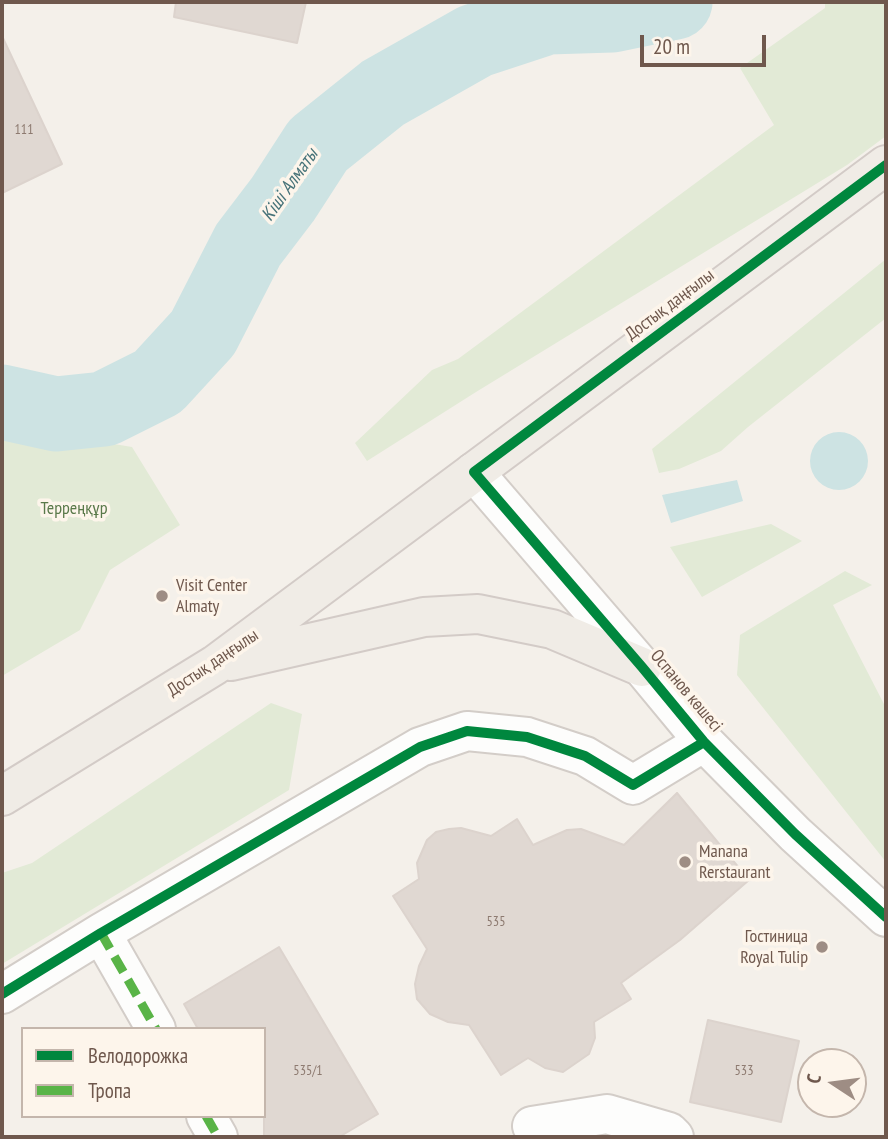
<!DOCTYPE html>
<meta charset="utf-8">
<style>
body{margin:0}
#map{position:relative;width:888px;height:1139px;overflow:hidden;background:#f4f0ea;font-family:"PT Sans Narrow",sans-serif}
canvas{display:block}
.frame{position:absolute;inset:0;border:4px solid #6f584d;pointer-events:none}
.legend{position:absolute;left:21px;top:1027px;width:245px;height:91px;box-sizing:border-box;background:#fdf5eb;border:2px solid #c4b6ac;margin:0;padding:9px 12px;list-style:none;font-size:21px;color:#6f584d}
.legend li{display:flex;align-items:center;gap:14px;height:35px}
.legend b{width:35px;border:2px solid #c4b6ac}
.north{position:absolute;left:797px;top:1048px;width:70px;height:70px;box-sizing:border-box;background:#fdf5eb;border:2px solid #c4b6ac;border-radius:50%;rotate:283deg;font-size:19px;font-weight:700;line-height:28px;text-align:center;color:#6f584d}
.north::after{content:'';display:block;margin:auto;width:24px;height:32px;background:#9e8d84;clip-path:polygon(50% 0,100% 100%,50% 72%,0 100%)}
.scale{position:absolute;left:640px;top:35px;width:126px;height:32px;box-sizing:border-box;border:4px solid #6f584d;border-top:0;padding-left:9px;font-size:21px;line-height:24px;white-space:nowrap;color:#6f584d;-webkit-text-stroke:5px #fdf5eb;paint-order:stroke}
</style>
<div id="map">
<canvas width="888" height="1139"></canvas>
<div class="frame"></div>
<ul class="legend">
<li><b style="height:9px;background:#00873e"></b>Велодорожка</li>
<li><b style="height:9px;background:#59b447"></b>Тропа</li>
</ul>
<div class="north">С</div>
<div class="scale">20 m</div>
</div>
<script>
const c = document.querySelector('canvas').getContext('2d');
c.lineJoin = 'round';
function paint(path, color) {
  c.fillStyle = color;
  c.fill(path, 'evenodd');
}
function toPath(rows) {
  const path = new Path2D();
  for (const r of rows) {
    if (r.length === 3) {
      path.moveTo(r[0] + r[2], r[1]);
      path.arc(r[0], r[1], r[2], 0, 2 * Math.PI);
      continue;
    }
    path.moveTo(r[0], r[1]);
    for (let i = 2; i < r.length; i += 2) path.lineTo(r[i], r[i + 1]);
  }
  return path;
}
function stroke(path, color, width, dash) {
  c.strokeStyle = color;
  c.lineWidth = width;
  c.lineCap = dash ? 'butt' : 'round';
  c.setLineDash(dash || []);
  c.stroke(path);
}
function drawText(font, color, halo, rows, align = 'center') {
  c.font = font + ' "PT Sans Narrow",sans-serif';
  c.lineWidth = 7;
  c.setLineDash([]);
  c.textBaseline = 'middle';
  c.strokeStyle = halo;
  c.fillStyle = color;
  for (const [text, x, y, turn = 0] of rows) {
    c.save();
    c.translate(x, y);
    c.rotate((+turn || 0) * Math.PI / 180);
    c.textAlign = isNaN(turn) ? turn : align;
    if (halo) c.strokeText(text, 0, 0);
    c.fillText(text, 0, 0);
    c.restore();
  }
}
const green = toPath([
 [825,2,886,2,886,136,847,165,476,392,367,461,355,443,432,370,458,359,774,125,740,68,825,8],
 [886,259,886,318,748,427,721,451,679,469,659,473,652,449],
 [2,417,36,431,132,447,180,525,110,570,80,630,2,676],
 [771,524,802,541,702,597,670,547],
 [845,571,872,585,833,605,886,708,886,862,737,675,740,635],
 [271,703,302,714,289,790,2,964,2,873,32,863]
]);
const water = toPath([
 [839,461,29],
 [737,480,743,501,671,523,662,495]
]);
const river = toPath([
 [2,402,56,414,104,409,158,382,203,333,248,245,283,199,318,145,383,93,475,41,548,17,612,15,675,2]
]);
const building = toPath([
 [176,2,306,2,297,43,174,17,176,2],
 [2,36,62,164,2,193,2,36],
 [677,793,749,880,680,940,621,983,631,999,594,1022,595,1038,589,1054,563,1072,545,1068,528,1058,501,1075,469,1025,448,1022,430,1014,417,999,415,984,419,966,427,949,393,896,419,879,417,863,427,840,436,832,449,829,461,828,491,836,517,819,533,845,567,830,581,829,624,845,677,793],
 [279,947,378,1114,339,1137,264,1137,264,1029,198,1029,184,1004,279,947],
 [708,1020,799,1041,781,1122,690,1102,708,1020]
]);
const minor = toPath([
 [474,472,642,667,704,742,795,834,886,917],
 [101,933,156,1029],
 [2,994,101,933,420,747,467,731,527,737,585,756,633,785,704,742],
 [206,1116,218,1137],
 [532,1126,607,1114,669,1132,674,1137]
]);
const major = toPath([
 [231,661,424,617,478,614,552,629,642,667],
 [2,796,215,665,886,165]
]);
const quiet = toPath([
 [101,933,156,1029],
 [206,1116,218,1137]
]);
const cycleway = toPath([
 [886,165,474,472,642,667,704,742,795,834,886,917],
 [2,994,101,933,420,747,467,731,527,737,585,756,633,785,704,742]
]);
const markers = [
 [162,596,7,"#9e8d84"],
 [685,862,7,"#9e8d84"],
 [822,947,7,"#9e8d84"]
];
const numberNames = [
 ["111",24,130],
 ["535",496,922],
 ["535/1",308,1071],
 ["533",744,1071]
];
const streetNames = [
 ["Достық даңғылы",670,305,-37],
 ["Достық даңғылы",213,663,-34],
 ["Оспанов көшесі",686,691,50]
];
const parkNames = [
 ["Терреңқұр",74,509]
];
const poiNames = [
 ["Visit Center",176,586],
 ["Almaty",176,607],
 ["Manana",699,852],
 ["Rerstaurant",699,873],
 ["Гостиница",808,937,"right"],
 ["Royal Tulip",808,958,"right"]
];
const waterNames = [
 ["Кіші Алматы",290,185,-55]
];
paint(green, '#e2ead6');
paint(water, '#cde3e3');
stroke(river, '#cde3e3', 75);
paint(building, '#e0d8d2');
stroke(building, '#dcd3cd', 2);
stroke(minor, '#d3cdc8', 42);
stroke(major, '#d3cbc7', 42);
stroke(minor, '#fdfdfc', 38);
stroke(major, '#f0ece6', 38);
stroke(quiet, '#59b447', 9, [18, 9]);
stroke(cycleway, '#00873e', 10);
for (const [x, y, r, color] of markers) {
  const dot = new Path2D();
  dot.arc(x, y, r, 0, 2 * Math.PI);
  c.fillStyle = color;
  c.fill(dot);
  stroke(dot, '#fdf5eb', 2.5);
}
drawText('14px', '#8d7a70', null, numberNames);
drawText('18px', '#6f584d', '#fdf5eb', streetNames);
drawText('18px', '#5a794a', '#fdf5eb', parkNames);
drawText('18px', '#6f584d', '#fdf5eb', poiNames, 'left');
drawText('italic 19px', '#477379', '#fdf5eb', waterNames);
</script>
